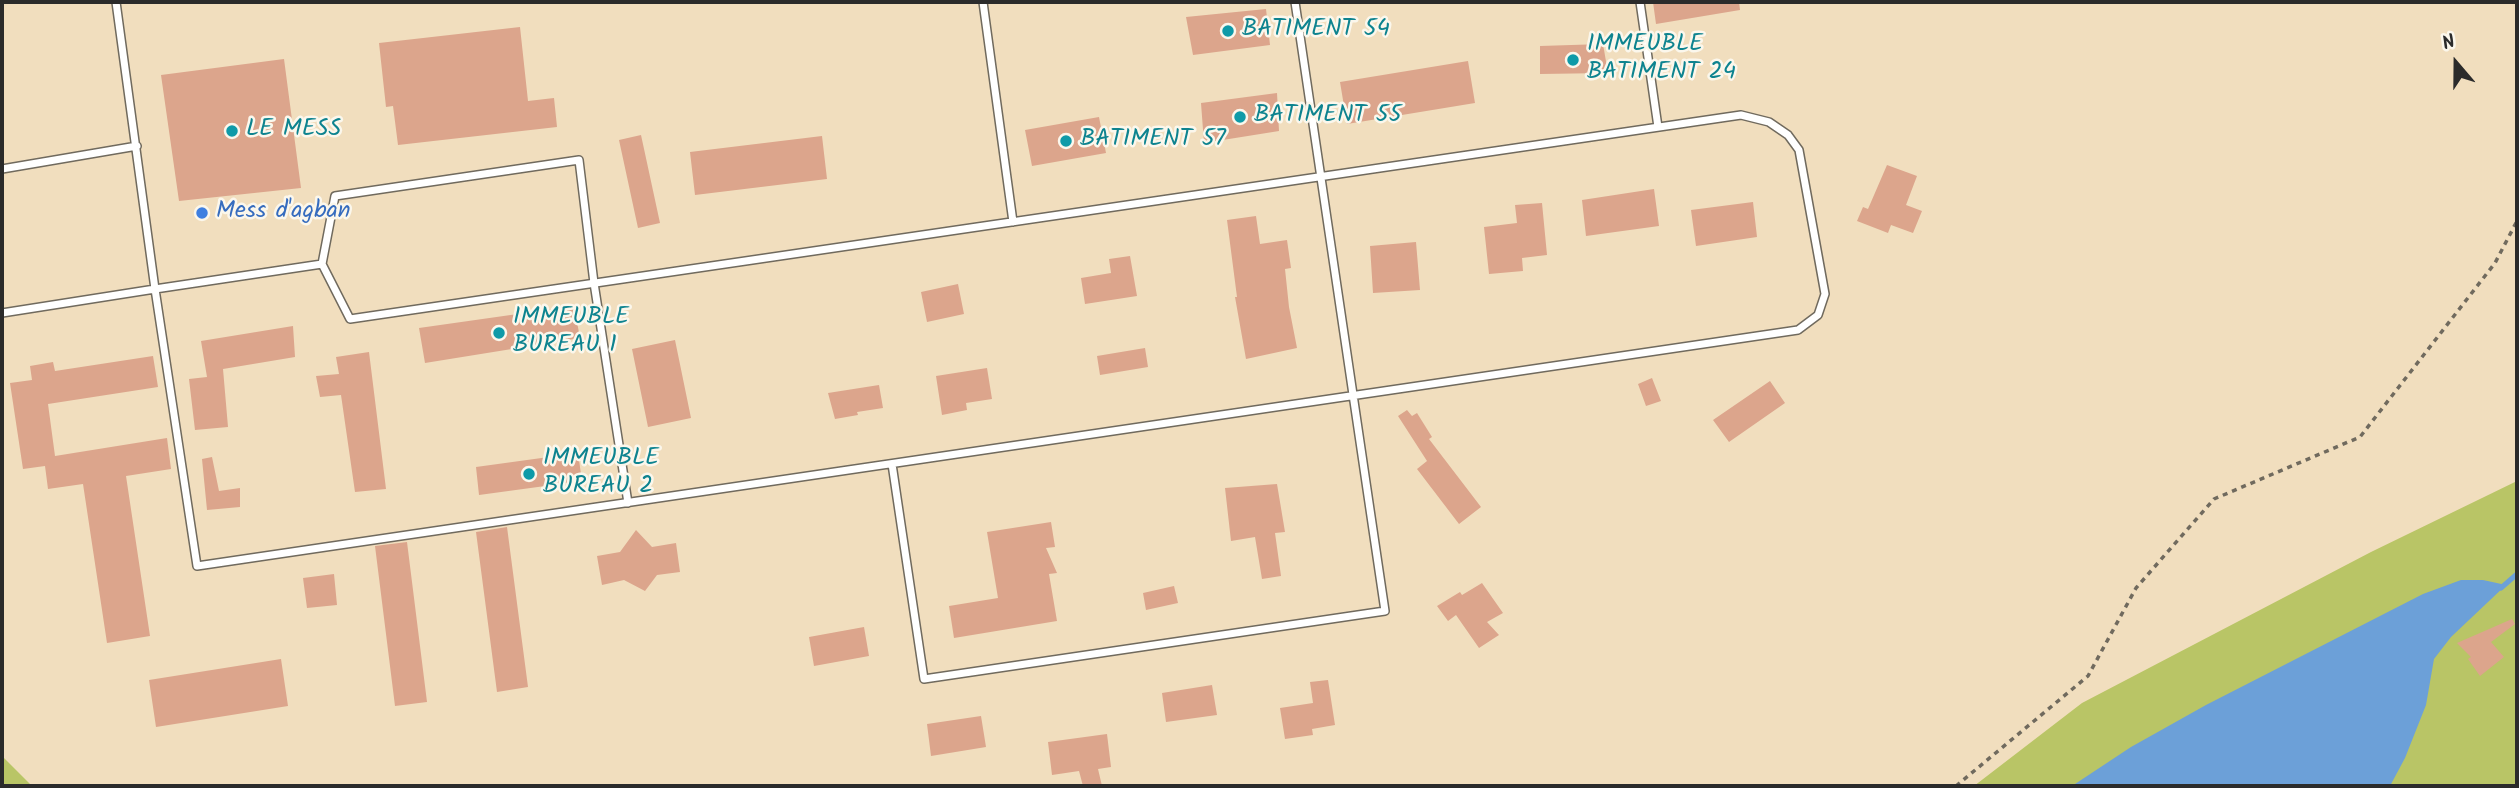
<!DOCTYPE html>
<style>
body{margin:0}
#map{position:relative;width:2519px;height:788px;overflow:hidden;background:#f1debe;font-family:Kalam,sans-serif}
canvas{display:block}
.frame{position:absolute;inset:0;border:4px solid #2b2b2b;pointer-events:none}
.north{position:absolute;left:2421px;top:28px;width:70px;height:70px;-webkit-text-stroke:5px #fbf7ec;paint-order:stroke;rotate:340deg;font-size:19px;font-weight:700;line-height:28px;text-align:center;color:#2b2b2b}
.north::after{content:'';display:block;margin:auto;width:24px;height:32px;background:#2b2b2b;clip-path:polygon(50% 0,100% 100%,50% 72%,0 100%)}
</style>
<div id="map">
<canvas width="2519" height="788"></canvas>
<div class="frame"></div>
<div class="north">N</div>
</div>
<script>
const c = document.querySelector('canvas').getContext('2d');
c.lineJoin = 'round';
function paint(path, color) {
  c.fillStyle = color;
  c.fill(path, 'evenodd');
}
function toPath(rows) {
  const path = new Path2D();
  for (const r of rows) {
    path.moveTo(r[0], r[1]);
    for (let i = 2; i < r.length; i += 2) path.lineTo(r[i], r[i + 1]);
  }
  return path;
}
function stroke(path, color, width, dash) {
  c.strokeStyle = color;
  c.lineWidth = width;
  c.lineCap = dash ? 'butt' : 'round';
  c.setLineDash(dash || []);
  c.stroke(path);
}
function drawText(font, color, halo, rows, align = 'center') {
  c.font = font + ' Kalam,sans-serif';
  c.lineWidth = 5;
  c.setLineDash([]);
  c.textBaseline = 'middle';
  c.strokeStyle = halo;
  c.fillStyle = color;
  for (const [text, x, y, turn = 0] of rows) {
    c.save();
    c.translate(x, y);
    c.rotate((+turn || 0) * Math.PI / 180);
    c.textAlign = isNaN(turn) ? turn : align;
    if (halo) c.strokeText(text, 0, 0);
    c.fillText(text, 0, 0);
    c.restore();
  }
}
const green = toPath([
 [2517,481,2517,786,1974,786,2082,703,2371,552],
 [2,756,32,786,2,786]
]);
const water = toPath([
 [2461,580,2483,580,2506,585,2451,637,2434,659,2426,705,2405,758,2390,786,2072,786,2131,747,2206,705,2423,594]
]);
const stream = toPath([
 [2501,588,2517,574]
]);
const building = toPath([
 [1653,2,1739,2,1740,10,1656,24],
 [1266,9,1270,45,1193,55,1186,17],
 [520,27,528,101,554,98,557,127,398,145,393,106,386,107,379,43],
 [1603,44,1608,73,1540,74,1540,46],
 [284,59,301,188,179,201,161,75],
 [1468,61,1475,103,1347,124,1340,82],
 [1277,93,1279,131,1204,143,1201,103],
 [1099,117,1106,153,1032,166,1025,130],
 [641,135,660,223,638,228,619,140],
 [822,136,827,179,695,195,690,152],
 [1887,165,1917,176,1906,205,1922,211,1913,233,1891,225,1888,233,1857,221,1863,207,1868,209],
 [1654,189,1659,226,1586,236,1582,200],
 [1753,202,1757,237,1696,246,1691,210],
 [1542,203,1547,255,1522,258,1523,271,1489,274,1484,227,1517,223,1515,205],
 [1256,216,1260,244,1287,240,1291,268,1285,269,1289,307,1297,348,1246,359,1235,297,1237,297,1227,220],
 [1416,242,1420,290,1373,293,1370,246],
 [1130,256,1137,296,1085,304,1081,278,1111,273,1109,259],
 [958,284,964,314,927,322,921,292],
 [574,306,580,338,425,363,419,328],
 [293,326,295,357,223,369,228,427,195,430,189,379,207,377,201,341],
 [675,340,691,418,648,427,632,349],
 [1145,348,1148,367,1100,375,1097,356],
 [369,352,386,489,355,492,341,395,320,397,316,376,339,374,336,357],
 [153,356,158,387,48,404,55,456,167,438,171,469,126,476,150,636,107,643,83,484,48,489,45,466,23,469,10,383,32,380,30,366,53,362,55,371],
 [987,368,992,399,966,403,967,410,942,415,936,376],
 [1652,378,1661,401,1646,406,1638,384],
 [1770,381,1785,403,1729,442,1713,420],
 [879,385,883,408,857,412,858,415,835,419,828,393],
 [1407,410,1412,416,1417,413,1432,437,1429,439,1481,507,1459,524,1417,469,1427,461,1398,416],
 [578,453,582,481,479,495,476,467],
 [212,457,219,491,240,488,240,507,207,510,202,459],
 [1277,484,1285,532,1275,533,1281,576,1262,579,1255,537,1231,541,1225,488],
 [1051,522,1055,547,1046,548,1057,573,1049,574,1057,621,954,638,949,606,998,598,987,532],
 [507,527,528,687,497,692,476,532],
 [636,530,652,547,676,543,680,572,657,575,645,591,624,580,602,585,597,556,620,552],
 [407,542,427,702,395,706,375,546],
 [334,574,337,605,307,608,303,578],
 [1482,583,1503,613,1487,622,1499,635,1479,648,1456,615,1448,621,1437,606,1460,592,1462,595],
 [1174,586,1178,603,1146,610,1143,593],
 [2512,619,2515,624,2491,642,2504,657,2480,676,2468,659,2471,657,2457,643],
 [864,627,869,656,814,666,809,637],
 [281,659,288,706,156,727,149,680],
 [1328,680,1335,725,1312,729,1313,735,1285,739,1280,708,1313,703,1310,682],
 [1212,685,1217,715,1166,722,1162,693],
 [981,716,986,747,931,756,927,724],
 [1107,734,1111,767,1098,769,1102,786,1083,786,1079,771,1052,775,1048,742]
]);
const path = toPath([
 [1956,786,2088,676,2136,588,2214,499,2360,437,2495,263,2517,221]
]);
const lane = toPath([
 [983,2,1013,222],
 [1640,2,1658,127],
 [2,169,137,146],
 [322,264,335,196,579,160,594,283,628,503],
 [2,313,155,289,322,264,350,319,1741,115,1769,122,1788,135,1799,150,1825,294,1818,315,1798,330,197,566,155,289,116,2],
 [892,464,924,679,1385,611,1295,2]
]);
const markers = [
 [1228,31,7,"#0f9aa8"],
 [1573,60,7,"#0f9aa8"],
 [1240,117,7,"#0f9aa8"],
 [232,131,7,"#0f9aa8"],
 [1066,141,7,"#0f9aa8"],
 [202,213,7,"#3f7fe0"],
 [499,333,7,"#0f9aa8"],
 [529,474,7,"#0f9aa8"]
];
const cultureNames = [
 ["BATIMENT 54",1242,31],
 ["IMMEUBLE",1587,46],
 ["BATIMENT 24",1587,74],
 ["BATIMENT 55",1254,117],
 ["LE MESS",246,131],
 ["BATIMENT 57",1080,141],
 ["IMMEUBLE",513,319],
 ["BUREAU 1",513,347],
 ["IMMEUBLE",543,460],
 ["BUREAU 2",543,488]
];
const shopNames = [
 ["Mess d'agban",216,213]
];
paint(green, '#b9c566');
paint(water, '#6ca0d8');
stroke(stream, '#6ca0d8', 5);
paint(building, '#dca58c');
stroke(lane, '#706a5e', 10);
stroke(path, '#706a5e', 3.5, [5, 5]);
stroke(lane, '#fff', 7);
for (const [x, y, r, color] of markers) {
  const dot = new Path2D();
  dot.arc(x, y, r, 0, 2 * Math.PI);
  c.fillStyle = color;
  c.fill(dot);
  stroke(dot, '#fbf7ec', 2.5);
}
drawText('24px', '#0d838f', '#fbf7ec', cultureNames, 'left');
drawText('24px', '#366cbe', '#fbf7ec', shopNames, 'left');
</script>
